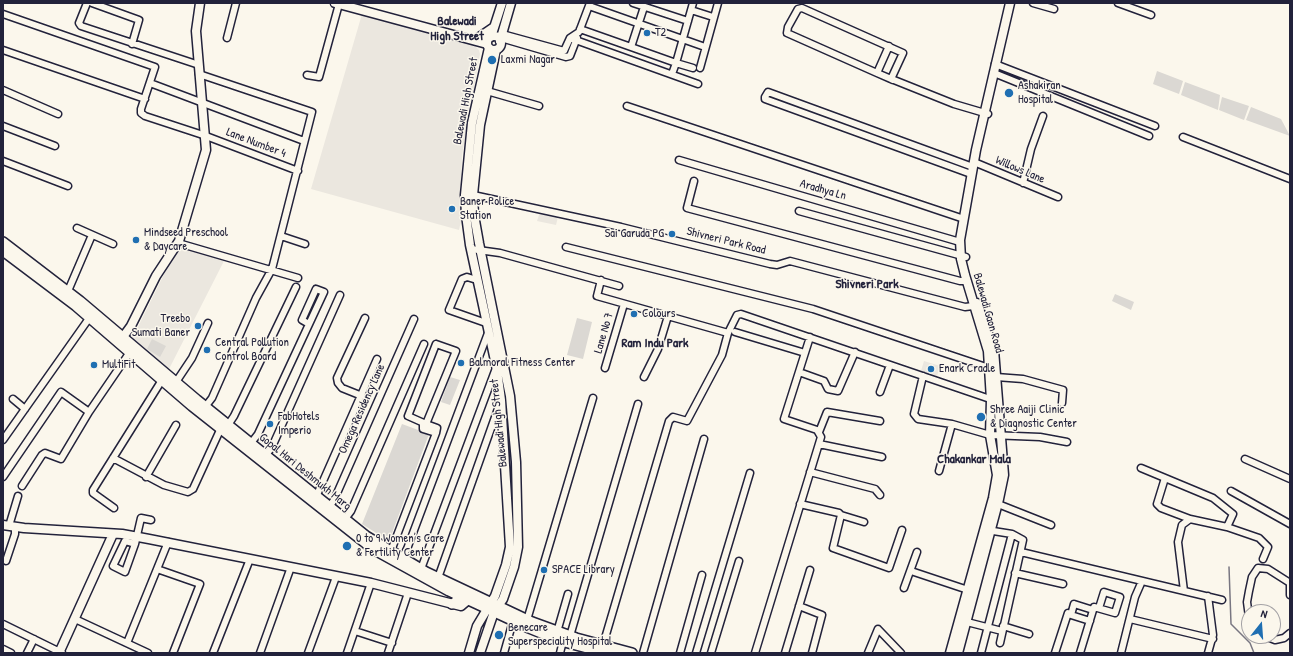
<!DOCTYPE html>
<meta charset="utf-8">
<style>
body{margin:0}
#map{position:relative;width:1293px;height:656px;overflow:hidden;background:#fbf7ec;font-family:"Patrick Hand",sans-serif}
canvas{display:block}
.frame{position:absolute;inset:0;border:4px solid #22223b;pointer-events:none}
.north{position:absolute;left:1241px;top:604px;width:40px;height:40px;box-sizing:border-box;background:#fbf7ec;border:1px solid #a4a2a5;border-radius:50%;rotate:17deg;font-size:11px;font-weight:700;line-height:16px;text-align:center;color:#22223b}
.north::after{content:'';display:block;margin:auto;width:14px;height:18px;background:#1f6fb2;clip-path:polygon(50% 0,100% 100%,50% 72%,0 100%)}
</style>
<div id="map">
<canvas width="1293" height="656"></canvas>
<div class="frame"></div>
<div class="north">N</div>
</div>
<script>
const c = document.querySelector('canvas').getContext('2d');
c.lineJoin = 'round';
function paint(path, color) {
  c.fillStyle = color;
  c.fill(path, 'evenodd');
}
function toPath(rows) {
  const path = new Path2D();
  for (const r of rows) {
    if (r.length === 3) {
      path.moveTo(r[0] + r[2], r[1]);
      path.arc(r[0], r[1], r[2], 0, 2 * Math.PI);
      continue;
    }
    path.moveTo(r[0], r[1]);
    for (let i = 2; i < r.length; i += 2) path.lineTo(r[i], r[i + 1]);
  }
  return path;
}
function stroke(path, color, width, dash) {
  c.strokeStyle = color;
  c.lineWidth = width;
  c.lineCap = dash ? 'butt' : 'round';
  c.setLineDash(dash || []);
  c.stroke(path);
}
function drawText(font, color, halo, rows, align = 'center') {
  c.font = font + ' "Patrick Hand",sans-serif';
  c.lineWidth = 3;
  c.setLineDash([]);
  c.textBaseline = 'middle';
  c.strokeStyle = halo;
  c.fillStyle = color;
  for (const [text, x, y, turn = 0] of rows) {
    c.save();
    c.translate(x, y);
    c.rotate((+turn || 0) * Math.PI / 180);
    c.textAlign = isNaN(turn) ? turn : align;
    if (halo) c.strokeText(text, 0, 0);
    c.fillText(text, 0, 0);
    c.restore();
  }
}
const built = toPath([
 [362,14,474,45,479,50,480,54,462,155,461,186,462,216,459,230,311,189],
 [540,212,558,217,556,225,537,221],
 [178,246,224,261,169,369,132,339],
 [924,361,940,366,937,376,921,371]
]);
const green = toPath([
 [1157,71,1183,81,1179,94,1153,84],
 [1185,82,1220,95,1218,110,1181,95],
 [1222,97,1249,106,1244,120,1219,110],
 [1251,107,1281,119,1290,136,1246,120],
 [1115,294,1134,302,1131,310,1112,301],
 [577,318,592,322,583,359,567,355],
 [152,339,166,346,160,357,147,349],
 [450,377,460,380,450,405,441,402],
 [402,424,429,434,389,541,362,524]
]);
const stream = toPath([
 [1229,567,1231,624,1250,643,1254,653]
]);
const street = toPath([
 [87,3,79,23,81,26,199,65],
 [92,3,139,20,132,44],
 [633,3,688,21],
 [1033,3,1054,9],
 [1118,3,1151,15],
 [589,6,705,47],
 [691,10,713,17],
 [3,14,155,67,141,109,141,113,145,116,206,136,298,171],
 [580,29,631,47,644,7],
 [502,34,564,51,570,38,579,32,590,3],
 [227,38,236,3],
 [501,38,566,57,570,56,577,38],
 [570,38,698,84],
 [631,47,676,63,693,3],
 [3,50,145,99],
 [995,64,1155,126],
 [700,68,718,3],
 [877,73,889,46],
 [994,73,1149,136],
 [199,74,312,112,272,269,256,298,212,398,205,407],
 [672,74,676,63,693,68],
 [307,75,319,77,339,4],
 [891,79,903,53,802,8,798,9,788,27,787,33,877,73,891,79,893,80,894,80,954,104,988,114],
 [150,83,304,141],
 [3,90,58,114],
 [487,91,539,106],
 [627,106,964,219],
 [3,126,55,146],
 [1183,137,1290,179],
 [679,160,960,242],
 [3,161,68,186],
 [974,162,1058,197],
 [971,174,765,99,765,97,768,92,973,167],
 [694,181,687,208,960,281,966,281],
 [1023,183,1031,149,1043,116],
 [473,195,621,227,770,264,777,265,790,261,965,307,973,306],
 [799,211,966,257],
 [77,228,113,244],
 [281,236,305,244],
 [178,243,298,278],
 [566,247,813,309,989,368],
 [471,249,500,253,619,286],
 [477,280,467,277,462,279,449,310,486,323],
 [601,280,597,296,728,333],
 [68,291,92,235],
 [735,332,805,353],
 [436,344,456,351,426,424,408,416,436,344],
 [605,368,624,304],
 [799,372,824,381,828,389,838,391,855,352],
 [923,376,914,414,918,419,952,424,990,435,1040,437,1067,442],
 [644,377,658,349,668,316],
 [996,377,1023,379,1063,390,1062,403],
 [176,382,192,358,208,323],
 [880,392,890,365],
 [362,396,342,388,338,383,337,378,365,318],
 [13,399,25,409],
 [426,424,437,428,436,433,423,429,423,425,426,424],
 [228,425,234,416,296,287],
 [819,432,827,412,880,421],
 [3,440,90,317],
 [251,443,258,434,324,292,316,289,302,320,309,324],
 [819,444,882,457],
 [266,455,272,447,340,295],
 [113,458,164,485,188,492,193,489,221,428],
 [1245,459,1290,479],
 [1141,468,1213,498,1233,514,1227,527],
 [939,471,952,424],
 [810,472,875,489,880,495],
 [3,477,61,392,89,412,130,352],
 [146,477,176,425],
 [1165,478,1157,504,1161,508,1190,519],
 [22,486,42,455,45,453,61,459,89,412],
 [1231,491,1290,524],
 [316,497,377,359],
 [800,504,839,513,841,515,833,548,889,568,902,530],
 [998,504,1051,525],
 [329,507,334,500,414,319],
 [114,508,93,493,93,490,162,380],
 [841,515,864,522],
 [345,519,351,511,424,344],
 [9,526,18,496],
 [987,530,1012,534,1023,540,1000,643],
 [135,544,125,541,113,566,125,572,135,544,141,518,151,520],
 [391,551,436,433],
 [1021,552,1222,600],
 [402,558,407,549,488,333],
 [6,561,15,534,15,527],
 [157,569,200,584,173,653],
 [421,569,496,368],
 [911,571,968,590],
 [1015,573,1063,584],
 [438,578,500,403],
 [1290,584,1290,595],
 [904,588,917,552],
 [1184,591,1178,542,1182,525,1190,519,1227,527,1259,538,1268,547,1263,559],
 [1208,596,1213,635,1208,653],
 [799,606,822,615,812,653],
 [1249,617,1247,602,1249,591,1252,577,1258,568,1268,569,1290,583],
 [75,619,148,653],
 [1130,619,1213,639],
 [527,620,593,398],
 [963,621,1002,631],
 [1090,621,1071,615,1074,604,1093,610],
 [3,624,62,653],
 [1003,626,1029,634],
 [355,631,392,643],
 [557,632,568,594],
 [570,636,638,404],
 [1265,636,1275,640,1284,638,1290,633],
 [127,643,168,542],
 [603,645,669,421,673,417,687,421,722,355,728,333,737,315,741,314,993,400],
 [3,649,11,653],
 [27,653,34,639],
 [213,653,250,559],
 [260,653,291,567],
 [308,653,336,577],
 [347,653,371,583],
 [388,653,408,593],
 [504,653,513,621],
 [560,653,563,641],
 [643,653,704,439],
 [680,653,702,575],
 [696,653,750,473],
 [711,653,739,561],
 [755,653,821,437,817,430,784,419,810,337],
 [785,653,810,570],
 [868,653,878,629,901,653],
 [981,653,1012,534],
 [1055,653,1068,613],
 [1080,653,1094,607,1115,613,1120,597,1104,592,1099,608],
 [1121,653,1135,597,1142,581]
]);
const secondary = toPath([
 [335,3,487,44],
 [494,43,7],
 [491,37,502,3],
 [475,40,494,27],
 [500,41,511,3],
 [120,341,131,326,156,276,179,241,206,150,196,31,200,3],
 [3,525,24,528,122,534,149,539,371,583,461,606,468,600],
 [59,653,113,534],
 [469,653,477,626,495,596,506,565,510,547,501,400,497,370,470,245,466,215,465,195,472,123,489,48],
 [480,653,494,612,503,599,514,567,518,547,516,462,510,396,479,243,474,215,473,195,480,125,496,50],
 [950,653,993,498,997,475,990,435,991,400,988,351,965,275,961,259,960,240,976,150,1010,3],
 [958,653,999,499,1004,475,994,350,977,303]
]);
const primary = toPath([
 [3,242,80,301,197,400,366,536,426,572,532,622,576,638,632,653],
 [3,251,76,306,192,406,373,549,449,591,529,628,561,641,606,653],
 [452,604,456,602,458,596]
]);
const markers = [
 [647,33,4,"#1f6fb2"],
 [492,60,5,"#1f6fb2"],
 [1009,93,5,"#1f6fb2"],
 [452,209,4,"#1f6fb2"],
 [672,234,4,"#1f6fb2"],
 [136,240,4,"#1f6fb2"],
 [634,314,4,"#1f6fb2"],
 [198,326,4,"#1f6fb2"],
 [207,350,4,"#1f6fb2"],
 [461,363,4,"#1f6fb2"],
 [94,365,4,"#1f6fb2"],
 [931,369,4,"#1f6fb2"],
 [981,417,5,"#1f6fb2"],
 [270,424,4,"#1f6fb2"],
 [347,546,5,"#1f6fb2"],
 [544,570,4,"#1f6fb2"],
 [499,635,5,"#1f6fb2"]
];
const poiNames = [
 ["T2",655,33],
 ["Laxmi Nagar",501,60],
 ["Ashakiran",1018,86],
 ["Hospital",1018,100],
 ["Baner Police",460,202],
 ["Station",460,216],
 ["Mindseed Preschool",144,233],
 ["& Daycare",144,247],
 ["Sai Garuda PG",664,234,"right"],
 ["Colours",642,314],
 ["Treebo",190,319,"right"],
 ["Sumati Baner",190,333,"right"],
 ["Central Pollution",215,343],
 ["Control Board",215,357],
 ["Balmoral Fitness Center",469,363],
 ["MultiFit",102,365],
 ["Enark Cradle",939,369],
 ["Shree Aaiji Clinic",990,410],
 ["& Diagnostic Center",990,424],
 ["FabHotels",278,417],
 ["Imperio",278,431],
 ["0 to 9 Women’s Care",356,539],
 ["& Fertility Center",356,553],
 ["SPACE Library",552,570],
 ["Benecare",508,628],
 ["Superspeciality Hospital",508,642]
];
const streetNames = [
 ["Balewadi High Street",466,101,-79],
 ["Lane Number 4",256,143,21],
 ["Willows Lane",1020,170,23],
 ["Aradhya Ln",823,190,16],
 ["Shivneri Park Road",726,241,14],
 ["Balewadi Gaon Road",988,313,74],
 ["Lane No 7",604,333,-74],
 ["Omega Residency Lane",362,409,-66],
 ["Balewadi High Street",499,423,-96],
 ["Gopal Hari Deshmukh Marg",305,472,39]
];
const neighbourhoodNames = [
 ["Balewadi",457,22],
 ["High Street",457,37],
 ["Shivneri Park",867,285],
 ["Ram Indu Park",655,344],
 ["Chakankar Mala",974,460]
];
paint(built, '#ebe7df');
paint(green, '#dbd8d3');
stroke(stream, '#787681', 1.5);
stroke(street, '#22223b', 9);
stroke(secondary, '#22223b', 11);
stroke(primary, '#22223b', 12);
stroke(street, '#fbf7ec', 6);
stroke(secondary, '#fbf7ec', 8);
stroke(primary, '#fbf7ec', 9);
for (const [x, y, r, color] of markers) {
  const dot = new Path2D();
  dot.arc(x, y, r, 0, 2 * Math.PI);
  c.fillStyle = color;
  c.fill(dot);
  stroke(dot, '#fbf7ec', 1.5);
}
drawText('12px', '#22223b', '#fbf7ec', poiNames, 'left');
drawText('12px', '#22223b', '#fbf7ec', streetNames);
drawText('bold 13px', '#22223b', '#fbf7ec', neighbourhoodNames);
</script>
